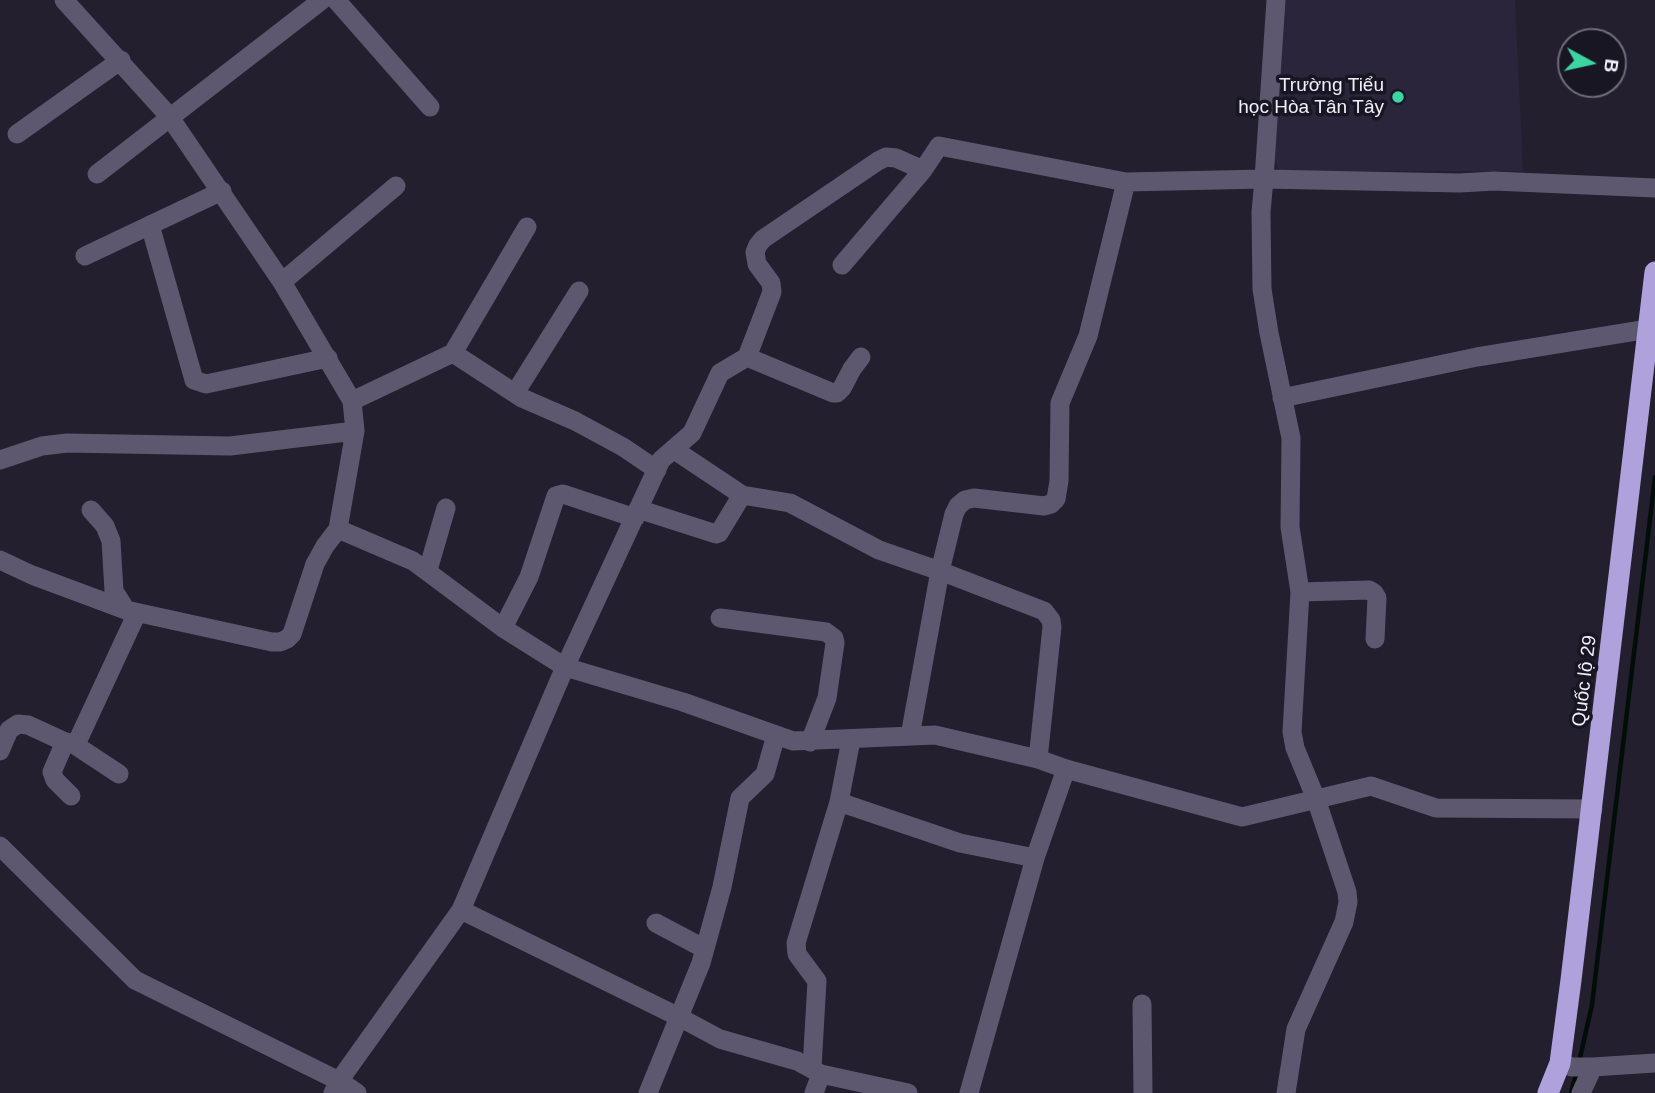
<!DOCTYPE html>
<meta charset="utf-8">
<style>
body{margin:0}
#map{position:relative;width:1655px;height:1093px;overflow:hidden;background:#231f2e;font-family:Helvetica,sans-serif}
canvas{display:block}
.north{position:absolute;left:1557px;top:28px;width:70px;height:70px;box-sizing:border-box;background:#191624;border:2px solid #6f6d79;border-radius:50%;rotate:98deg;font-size:19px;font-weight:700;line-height:28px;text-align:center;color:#f0eff9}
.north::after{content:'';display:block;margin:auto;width:24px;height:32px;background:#3dd4a3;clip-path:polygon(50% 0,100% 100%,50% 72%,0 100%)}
</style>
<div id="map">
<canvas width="1655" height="1093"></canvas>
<div class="north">B</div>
</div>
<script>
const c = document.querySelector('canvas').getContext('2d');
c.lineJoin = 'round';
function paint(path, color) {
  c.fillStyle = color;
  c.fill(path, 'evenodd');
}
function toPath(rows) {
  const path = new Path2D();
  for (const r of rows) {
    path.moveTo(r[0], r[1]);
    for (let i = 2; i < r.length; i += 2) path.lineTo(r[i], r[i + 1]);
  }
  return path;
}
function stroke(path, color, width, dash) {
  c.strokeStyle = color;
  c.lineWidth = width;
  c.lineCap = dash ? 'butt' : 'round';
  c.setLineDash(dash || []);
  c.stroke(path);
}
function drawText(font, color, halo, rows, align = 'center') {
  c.font = font + ' Helvetica,sans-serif';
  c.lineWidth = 7;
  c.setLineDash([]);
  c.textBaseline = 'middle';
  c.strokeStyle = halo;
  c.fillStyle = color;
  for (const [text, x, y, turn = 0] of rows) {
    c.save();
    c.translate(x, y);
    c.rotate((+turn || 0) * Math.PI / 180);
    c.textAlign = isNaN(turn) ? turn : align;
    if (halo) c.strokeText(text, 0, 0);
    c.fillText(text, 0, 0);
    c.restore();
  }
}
const built = toPath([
 [1283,0,1515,0,1523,171,1280,171,1274,160]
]);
const stream = toPath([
 [1579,1062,1592,1005,1655,477],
 [1571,1093,1576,1074]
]);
const minor = toPath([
 [64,0,169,116,282,282,352,401,355,431,338,529,413,561,503,628,565,667,683,702,793,741,935,735,1038,759,1066,769,1242,817,1371,786,1436,808,1593,809],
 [336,0,430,107],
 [17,134,121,60],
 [97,174,322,0],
 [150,225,194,380,206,384,328,358],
 [85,256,222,191],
 [842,265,923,170,939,146,1126,182,1264,179,1276,0],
 [282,282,396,186],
 [453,353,522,398,575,421,623,447,657,470],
 [747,357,833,393,837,393,842,388,852,369,861,357],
 [515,393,579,291],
 [1282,398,1477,357,1648,329],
 [352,401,453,353,527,227],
 [673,449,742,495,790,503,879,550,940,571,1044,611,1051,620,1052,627,1038,759],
 [0,460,42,446,67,443,230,446,355,431],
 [638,509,716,534,719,533,742,495],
 [91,510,105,526,111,541,114,591,126,610],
 [0,560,32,575,126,610,272,642,280,642,287,639,292,634,315,564,325,546,338,529],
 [428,570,446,508],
 [1300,592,1369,590,1374,593,1377,598,1375,639],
 [720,618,826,632,834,638,835,643,827,698,810,742],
 [503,628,529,577,556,496,563,494,635,518],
 [910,736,940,571,954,514,958,506,965,500,974,498,1044,506,1051,504,1056,499,1059,481,1060,403,1088,336,1126,182],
 [65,742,52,772,55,780,71,796],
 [72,743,119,774],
 [0,751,9,730,18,724,28,725,65,742,72,743,78,740,137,613],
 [839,802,960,843,1035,858],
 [0,846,135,980,339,1081,357,1093],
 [461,910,679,1017,720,1039,797,1061,821,1074,908,1093],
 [656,923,705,949],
 [1142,1004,1143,1093],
 [1560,1063,1572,1067,1593,1067,1655,1063],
 [812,1068,817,981,797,954,796,943,839,802,851,740],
 [333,1093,339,1081,461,910,565,667,661,460,692,433,720,373,747,357,772,292,771,283,757,264,755,252,758,245,763,239,878,161,886,157,896,158,923,170],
 [648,1093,701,963,722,887,740,798,765,774,776,735],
 [814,1093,821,1074],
 [969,1093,1035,858,1066,769],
 [1286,1093,1296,1029,1344,922,1348,902,1347,892,1316,799,1295,748,1292,732,1300,592,1290,527,1291,438,1269,333,1262,289,1261,212,1264,179,1460,183,1494,181,1655,188],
 [1581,1093,1593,1067]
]);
const highway = toPath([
 [1548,1093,1560,1063,1571,980,1655,272]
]);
const markers = [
 [1398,97,7,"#3dd4a3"]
];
const poiNames = [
 ["Trường Tiểu",1384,86],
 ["học Hòa Tân Tây",1384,108]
];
const streetNames = [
 ["Quốc lộ 29",1585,681,-83]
];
paint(built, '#2a253a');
stroke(stream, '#000e07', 4.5);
stroke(minor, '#5d586f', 19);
stroke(highway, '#afa2dc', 21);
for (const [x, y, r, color] of markers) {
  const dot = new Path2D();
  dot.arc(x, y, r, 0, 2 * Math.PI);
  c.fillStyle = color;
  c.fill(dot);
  stroke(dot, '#191624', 2.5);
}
drawText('19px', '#f0eff9', '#191624', poiNames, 'right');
drawText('19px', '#f0eff9', '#191624', streetNames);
</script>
